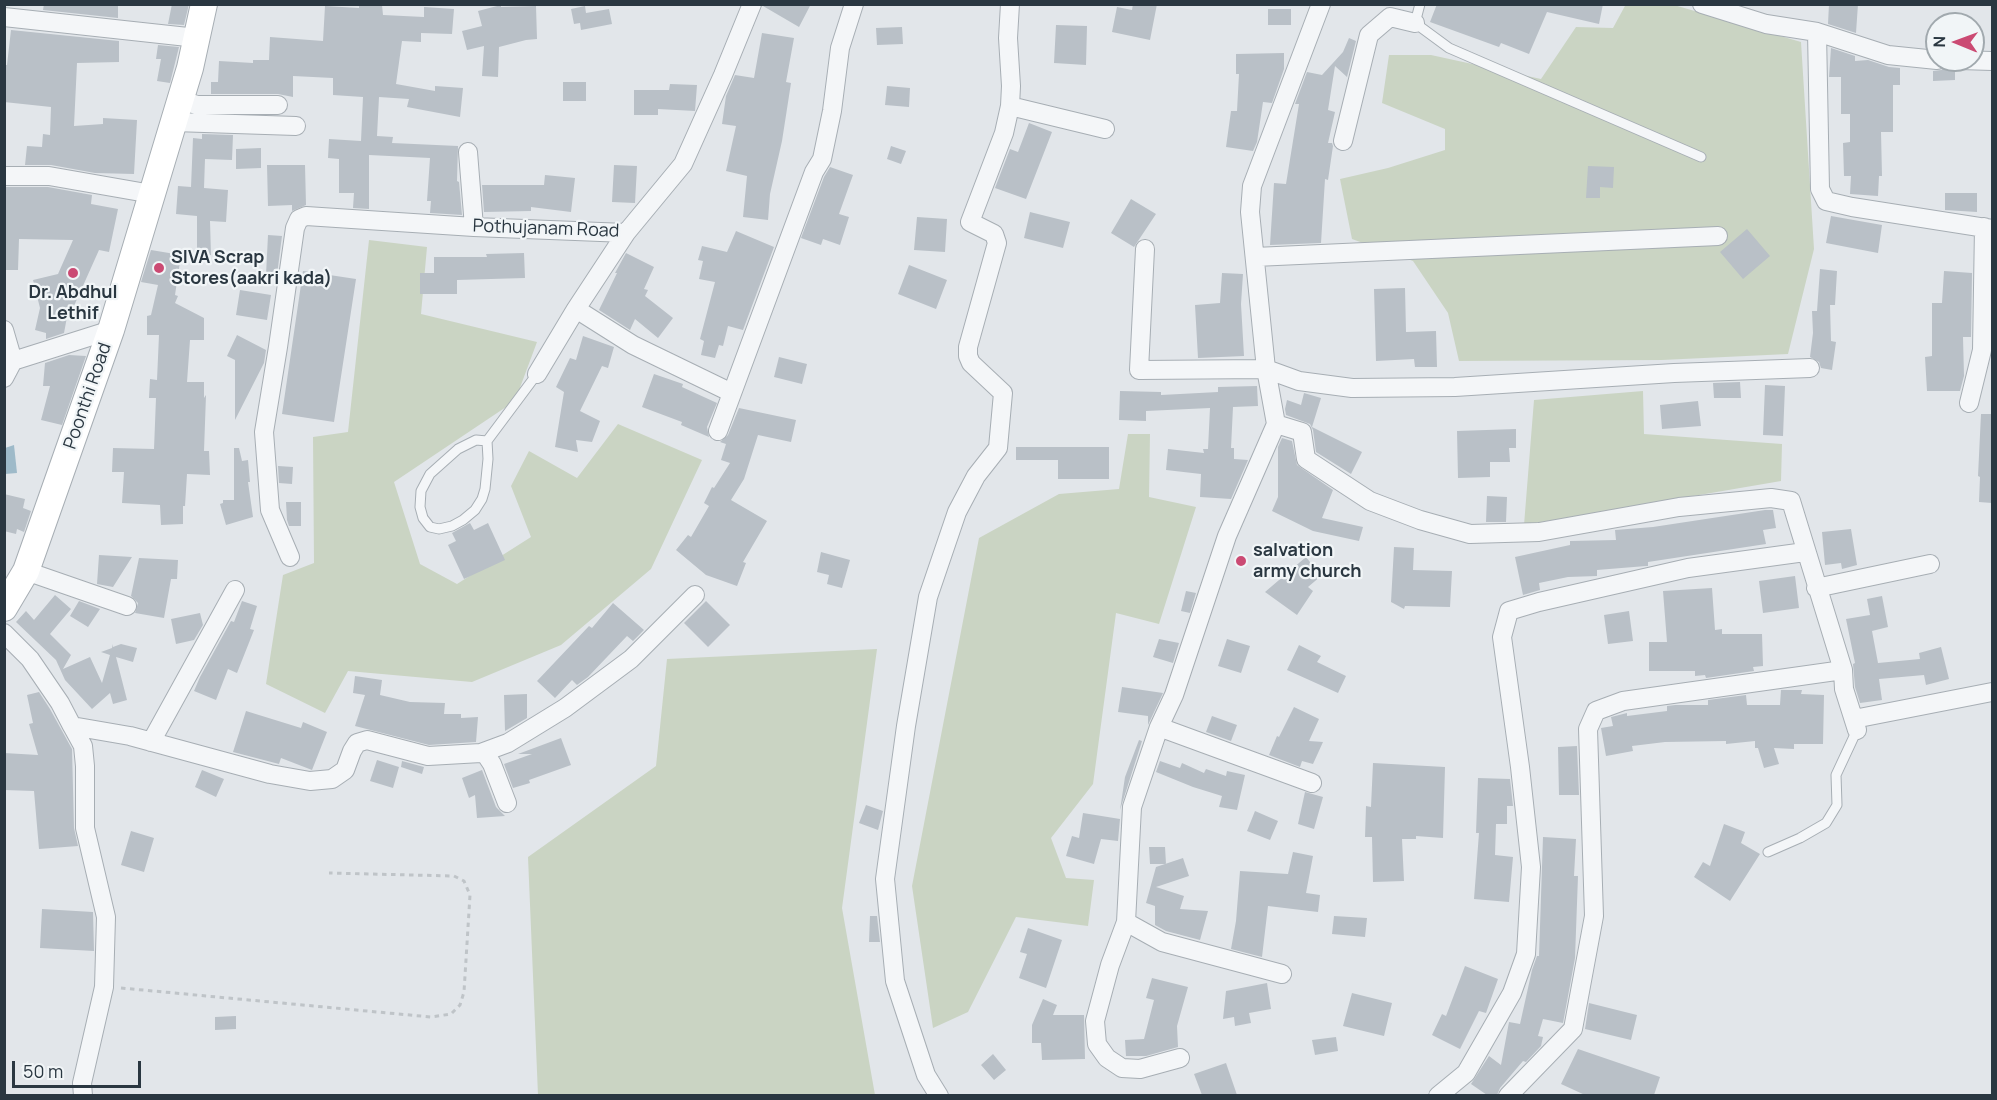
<!DOCTYPE html>
<style>
body{margin:0}
#map{position:relative;width:1997px;height:1100px;overflow:hidden;background:#e2e6ea;font-family:Manrope,sans-serif}
canvas{display:block}
.frame{position:absolute;inset:0;border:6px solid #2a3741;pointer-events:none}
.north{position:absolute;left:1925px;top:12px;width:60px;height:60px;box-sizing:border-box;background:#f1f5f7;border:2px solid #a1a9ae;border-radius:50%;rotate:271deg;font-size:16px;font-weight:700;line-height:24px;text-align:center;color:#2a3741}
.north::after{content:'';display:block;margin:auto;width:21px;height:27px;background:#cb4a73;clip-path:polygon(50% 0,100% 100%,50% 72%,0 100%)}
.scale{position:absolute;left:12px;top:1061px;width:129px;height:27px;box-sizing:border-box;border:3px solid #2a3741;border-top:0;padding-left:8px;font-size:18px;line-height:21px;white-space:nowrap;color:#2a3741;-webkit-text-stroke:4px #f1f5f7;paint-order:stroke}
</style>
<div id="map">
<canvas width="1997" height="1100"></canvas>
<div class="frame"></div>
<div class="north">N</div>
<div class="scale">50 m</div>
</div>
<script>
const c = document.querySelector('canvas').getContext('2d');
c.lineJoin = 'round';
function paint(path, color) {
  c.fillStyle = color;
  c.fill(path, 'evenodd');
}
function toPath(rows) {
  const path = new Path2D();
  for (const r of rows) {
    path.moveTo(r[0], r[1]);
    for (let i = 2; i < r.length; i += 2) path.lineTo(r[i], r[i + 1]);
  }
  return path;
}
function stroke(path, color, width, dash) {
  c.strokeStyle = color;
  c.lineWidth = width;
  c.lineCap = dash ? 'butt' : 'round';
  c.setLineDash(dash || []);
  c.stroke(path);
}
function drawText(font, color, halo, rows, align = 'center') {
  c.font = font + ' Manrope,sans-serif';
  c.lineWidth = 4.5;
  c.setLineDash([]);
  c.textBaseline = 'middle';
  c.strokeStyle = halo;
  c.fillStyle = color;
  for (const [text, x, y, turn = 0] of rows) {
    c.save();
    c.translate(x, y);
    c.rotate((+turn || 0) * Math.PI / 180);
    c.textAlign = isNaN(turn) ? turn : align;
    if (halo) c.strokeText(text, 0, 0);
    c.fillText(text, 0, 0);
    c.restore();
  }
}
const green = toPath([
 [1626,4,1674,5,1801,42,1814,249,1788,354,1662,360,1459,361,1448,313,1413,261,1352,239,1340,179,1388,168,1445,150,1445,129,1382,103,1389,55,1431,55,1541,79,1576,27,1613,28],
 [369,240,427,247,421,314,537,342,515,401,394,482,420,564,457,584,531,537,511,486,529,451,577,478,618,424,702,460,651,569,561,645,472,682,348,671,325,713,266,684,283,575,314,563,313,437,348,432],
 [1643,391,1644,434,1782,444,1781,481,1524,525,1534,400],
 [1128,434,1150,434,1149,497,1196,507,1159,624,1116,613,1093,784,1051,838,1066,878,1094,880,1088,926,1016,917,968,1012,933,1028,912,886,979,538,1059,494,1119,489],
 [877,649,842,908,875,1095,538,1095,528,857,656,766,667,659]
]);
const water = toPath([
 [14,445,17,473,5,474,5,448]
]);
const building = toPath([
 [44,4,118,4,118,18,43,10],
 [172,4,189,4,184,25,168,24],
 [763,4,811,4,799,27,763,6],
 [1133,4,1157,4,1150,40,1112,32,1117,7,1132,10],
 [1437,4,1603,4,1599,24,1547,12,1529,54,1501,43,1499,47,1430,22],
 [1829,4,1858,4,1856,33,1828,24],
 [382,5,383,15,424,17,424,7,454,9,452,34,421,33,421,42,402,41,396,84,435,91,435,86,463,88,460,117,407,107,409,99,379,97,377,136,393,137,392,143,458,146,457,181,459,182,462,215,430,213,431,201,427,201,430,158,369,155,369,209,353,208,354,193,339,193,339,159,328,158,329,139,361,141,363,97,333,95,333,78,293,76,293,97,278,94,211,94,211,82,218,82,219,61,253,63,253,60,269,60,270,37,323,41,325,6,359,8,359,6],
 [501,5,501,7,536,6,537,39,526,40,499,47,498,77,482,76,484,46,467,50,462,31,482,26,478,11],
 [585,6,586,13,609,9,612,24,581,30,580,23,574,24,571,9],
 [1268,9,1291,9,1291,25,1268,25],
 [1056,25,1087,26,1086,65,1054,63],
 [902,27,903,44,877,45,876,28],
 [11,30,119,41,119,62,77,63,74,126,103,124,103,118,137,120,134,174,95,173,51,165,25,165,27,146,42,147,43,134,50,135,51,107,4,102,4,65,7,65],
 [762,33,794,38,786,82,791,83,782,141,770,194,768,220,743,217,747,176,726,171,736,126,722,124,726,96,735,75,754,78],
 [1349,38,1356,41,1347,77,1335,66,1328,110,1335,112,1328,143,1332,143,1333,146,1328,180,1325,179,1321,243,1270,245,1274,183,1286,184,1299,104,1295,104,1307,72,1322,75,1343,52],
 [158,45,179,47,170,83,157,81,161,59,156,59],
 [1831,48,1855,56,1855,61,1868,60,1889,67,1900,68,1900,85,1893,85,1893,132,1881,132,1882,176,1879,176,1878,196,1850,194,1851,176,1844,176,1843,143,1850,142,1850,114,1841,114,1841,77,1829,77],
 [1284,53,1284,69,1272,103,1263,102,1257,142,1253,151,1226,147,1231,111,1237,111,1239,74,1236,74,1236,54],
 [1950,64,1955,70,1955,80,1933,81,1933,71,1941,70,1947,65],
 [563,82,586,82,586,101,563,101],
 [670,84,697,85,695,111,658,109,658,115,634,115,634,90,669,90],
 [887,86,910,88,909,107,885,105],
 [1029,123,1052,132,1026,199,995,188,1010,149,1018,152],
 [202,134,233,135,232,160,205,159,204,188,228,190,226,222,210,221,211,255,197,255,197,216,176,214,178,186,191,187,193,138,202,139],
 [891,146,906,151,901,164,887,159],
 [261,148,261,168,236,169,236,149],
 [267,165,305,165,306,205,292,211,292,205,268,206],
 [614,165,637,166,635,203,612,202],
 [1588,166,1614,167,1613,188,1600,187,1600,198,1586,198],
 [830,167,853,175,839,214,849,217,840,245,823,239,821,245,801,238,824,177],
 [545,175,575,178,571,212,531,207,531,211,484,212,482,185,544,185],
 [4,187,48,187,92,195,91,204,118,209,109,252,99,250,69,317,67,317,64,333,46,339,46,333,35,330,40,308,33,280,58,274,73,240,19,239,18,270,4,270],
 [1945,193,1977,193,1977,212,1945,210],
 [1131,199,1156,214,1134,247,1111,233],
 [1030,212,1070,222,1063,248,1024,238],
 [1831,216,1882,225,1878,253,1826,243],
 [917,217,947,219,945,252,914,250],
 [1747,229,1770,256,1743,279,1720,252],
 [736,231,774,247,743,330,728,326,723,346,719,345,715,358,701,355,704,341,700,339,715,282,699,279,703,261,698,260,702,246,727,252],
 [268,235,282,236,277,275,266,275],
 [151,250,181,255,175,295,178,296,175,303,204,318,204,340,190,340,187,382,204,382,204,398,206,395,204,451,209,451,210,475,187,474,185,506,183,506,183,524,161,525,160,505,122,503,124,472,112,472,113,448,154,449,156,398,149,398,150,379,157,380,159,335,147,335,147,316,151,315,158,285,141,282],
 [524,253,525,278,457,280,457,294,420,294,420,273,434,273,434,257,487,257,486,254],
 [626,253,654,267,644,289,648,290,645,296,673,318,658,338,635,319,630,330,599,310,617,273,615,273],
 [909,265,947,280,936,309,898,294],
 [1820,269,1837,271,1835,305,1830,305,1831,341,1836,342,1832,370,1821,368,1819,362,1810,357,1813,333,1812,311,1817,311],
 [303,271,356,279,334,422,282,414],
 [1944,271,1972,273,1971,337,1963,337,1964,376,1960,391,1927,391,1925,357,1932,356,1932,303,1942,303],
 [1222,273,1243,274,1241,304,1244,356,1198,358,1195,305,1220,303],
 [1405,288,1406,332,1436,331,1437,367,1415,367,1414,359,1376,361,1374,289],
 [240,290,271,295,267,320,236,315],
 [237,335,266,350,264,363,235,420,235,360,227,356],
 [583,336,614,347,608,368,602,366,580,411,600,421,592,442,576,440,578,452,555,447,564,392,556,387,570,358,576,360],
 [69,355,86,356,62,425,41,420,50,386,43,386,45,363],
 [779,357,807,364,802,384,774,377],
 [654,374,683,384,682,387,717,403,707,427,709,437,681,425,682,422,642,407],
 [1740,382,1741,398,1714,398,1713,383],
 [1765,385,1785,386,1783,436,1763,435],
 [1257,386,1258,406,1233,407,1231,448,1234,448,1234,459,1248,460,1231,499,1200,497,1201,474,1166,470,1168,449,1204,453,1203,449,1208,449,1210,408,1146,411,1146,421,1119,420,1120,391,1161,392,1161,395,1218,392,1218,387],
 [1304,393,1321,398,1312,427,1362,452,1351,474,1316,452,1313,430,1310,424,1286,415,1285,409,1287,400,1301,405],
 [1698,401,1701,426,1662,429,1660,405],
 [739,408,796,420,791,442,758,435,744,479,731,500,767,521,743,562,746,563,737,586,706,575,676,550,688,535,691,537,709,506,704,503,712,487,714,488,730,463,721,460,726,444,720,442,728,435],
 [1981,414,1992,414,1992,503,1979,502,1980,477,1978,476],
 [1516,429,1516,448,1509,448,1510,462,1490,462,1490,477,1458,478,1457,431],
 [1282,438,1292,441,1297,465,1333,490,1322,518,1363,527,1359,541,1313,531,1272,511,1278,497,1278,447],
 [1016,447,1109,447,1109,479,1058,479,1058,460,1016,460],
 [234,448,239,448,242,461,248,460,250,482,248,482,253,517,226,525,220,504,223,503,223,500,234,500],
 [278,466,293,467,292,484,279,483],
 [4,494,25,499,23,508,31,511,24,532,17,529,16,534,4,531],
 [1487,496,1507,497,1506,522,1486,522],
 [286,502,301,502,301,526,289,526,287,520],
 [1765,510,1773,510,1776,528,1763,530,1766,544,1648,562,1648,566,1646,566,1597,570,1597,576,1568,577,1539,583,1540,590,1523,595,1515,557,1570,545,1570,541,1616,540,1615,530,1653,527],
 [470,523,474,530,488,523,505,560,464,579,448,545,456,541,452,533],
 [1851,529,1857,565,1842,569,1841,563,1825,565,1822,532],
 [1394,547,1414,548,1413,570,1452,571,1450,607,1405,606,1404,609,1391,602],
 [821,552,850,560,842,588,827,584,829,575,817,572],
 [99,555,132,557,113,587,97,584],
 [1306,557,1321,576,1308,587,1313,591,1297,615,1265,592],
 [139,558,178,560,177,579,171,579,164,618,135,613,138,603,131,596],
 [1795,576,1799,608,1763,613,1759,581],
 [1712,588,1715,630,1722,629,1722,634,1762,634,1763,666,1753,667,1754,671,1706,678,1705,675,1695,676,1695,671,1649,671,1649,642,1667,642,1663,591],
 [1186,591,1196,593,1190,613,1181,611],
 [55,595,71,609,50,634,71,655,63,669,90,657,102,683,110,655,101,652,112,648,113,644,113,647,121,644,137,648,133,662,116,657,127,700,113,704,110,693,92,709,65,680,56,660,16,622,26,611,34,620],
 [1882,596,1888,627,1872,631,1878,663,1920,659,1919,653,1941,647,1949,679,1926,685,1924,675,1879,679,1882,700,1860,703,1855,687,1853,664,1855,663,1846,619,1870,615,1867,599],
 [79,601,100,609,88,627,70,616],
 [242,601,257,606,250,629,254,630,237,673,228,669,216,700,194,691,200,677,231,621,234,622],
 [706,601,730,625,708,647,684,623],
 [613,603,644,630,633,641,627,636,588,677,577,685,572,680,555,698,537,681,589,626,592,628],
 [1629,611,1633,641,1608,644,1604,615],
 [200,613,203,625,194,640,176,644,171,619],
 [1159,639,1179,643,1173,663,1153,657],
 [1227,639,1250,646,1241,673,1218,666],
 [1299,645,1321,656,1317,662,1346,676,1338,693,1287,670],
 [355,676,382,680,380,695,410,702,445,703,444,714,461,714,461,718,478,717,476,742,429,745,355,726,365,695,353,693],
 [1122,687,1163,693,1148,725,1148,716,1118,712],
 [1781,690,1802,690,1801,694,1824,695,1823,744,1794,744,1794,749,1774,748,1779,764,1764,768,1758,748,1755,748,1755,741,1726,744,1726,741,1665,742,1632,746,1633,751,1606,756,1601,728,1613,726,1611,717,1627,713,1627,716,1667,711,1667,706,1675,705,1708,705,1708,700,1746,695,1747,705,1780,705],
 [39,692,50,709,72,749,74,828,78,846,39,849,34,791,4,790,4,753,38,755,29,724,33,723,27,695],
 [527,694,527,718,505,731,504,695],
 [1294,707,1319,719,1309,741,1323,742,1313,764,1302,761,1300,767,1269,755,1277,736,1279,737],
 [246,711,301,728,303,722,327,732,312,770,281,758,279,764,233,752],
 [1212,716,1237,725,1231,741,1206,732],
 [561,738,571,765,529,780,530,783,513,788,504,764,532,754,518,754],
 [1139,740,1142,741,1120,810,1125,777],
 [1577,746,1579,795,1559,795,1558,747],
 [377,760,399,767,393,788,370,781],
 [402,761,424,767,422,774,401,767],
 [1160,761,1180,768,1182,763,1204,773,1206,769,1226,776,1227,771,1245,775,1237,810,1219,807,1222,796,1193,787,1156,772],
 [1373,763,1445,767,1443,838,1416,836,1416,839,1402,839,1404,881,1373,882,1372,837,1365,837,1366,806,1371,807],
 [202,770,224,779,216,797,195,787],
 [482,770,496,807,505,816,477,818,475,795,469,798,462,778],
 [1478,778,1510,779,1513,806,1507,806,1507,824,1496,824,1495,855,1513,857,1509,902,1474,899,1479,833,1476,833],
 [1305,792,1323,797,1314,829,1298,824],
 [866,805,883,811,878,830,859,823],
 [1255,811,1278,821,1270,840,1247,831],
 [1083,813,1120,819,1118,841,1101,839,1094,864,1066,856,1072,836,1079,838],
 [1724,824,1745,832,1741,843,1760,854,1730,901,1694,877,1703,862,1710,866],
 [131,831,154,838,144,872,121,865],
 [1543,837,1576,839,1574,876,1578,876,1575,958,1563,1023,1543,1019,1538,1036,1543,1037,1541,1046,1526,1062,1523,1061,1500,1088,1497,1095,1487,1095,1471,1084,1489,1056,1501,1065,1509,1022,1520,1024,1532,970,1537,956,1539,956],
 [1149,847,1165,847,1166,864,1150,864],
 [1293,852,1313,856,1306,893,1320,895,1318,912,1268,906,1262,957,1231,949,1236,921,1240,871,1288,874],
 [1183,858,1189,876,1156,887,1184,896,1180,909,1208,911,1200,940,1166,931,1155,925,1155,906,1146,903,1156,867],
 [42,909,93,912,94,951,40,948],
 [870,916,877,916,880,942,869,942],
 [1334,916,1367,918,1365,937,1332,934],
 [1028,928,1062,940,1046,988,1019,978,1027,954,1020,952],
 [1465,966,1498,979,1486,1013,1479,1011,1460,1049,1432,1035,1442,1014,1446,1016],
 [1152,978,1188,987,1177,1026,1178,1047,1146,1056,1126,1056,1125,1040,1144,1039,1154,1000,1146,998],
 [1267,983,1271,1009,1249,1013,1251,1023,1235,1026,1234,1017,1223,1019,1226,991],
 [1352,993,1392,1003,1384,1036,1343,1026],
 [1043,999,1057,1005,1053,1015,1084,1015,1085,1059,1042,1060,1041,1043,1032,1043,1032,1025],
 [1589,1003,1637,1015,1631,1040,1585,1029],
 [236,1016,236,1029,215,1030,215,1017],
 [1336,1037,1338,1051,1315,1055,1312,1040],
 [1578,1049,1660,1077,1654,1095,1585,1095,1561,1084],
 [993,1054,1006,1070,994,1080,981,1065],
 [1226,1063,1237,1095,1202,1095,1194,1074]
]);
const path = toPath([
 [121,988,431,1017,451,1014,460,1005,464,992,470,895,464,881,454,876,329,873]
]);
const lane = toPath([
 [1420,4,1415,23,1449,48,1701,157],
 [476,440,487,441,488,459,485,489,482,499,475,510,463,520,452,526,439,529,430,527,423,518,420,507,421,491,430,474,458,449,476,440],
 [487,441,537,374],
 [1768,852,1800,838,1826,823,1837,805,1836,775,1857,730]
]);
const street = toPath([
 [1321,4,1252,186,1250,212,1266,369,1276,424,1302,432,1306,459,1370,501,1420,520,1470,534,1539,532,1679,507,1771,498,1791,501,1843,670,1844,689,1857,730],
 [1702,4,1766,24,1817,32,1888,55,1937,60],
 [4,17,197,38],
 [1817,32,1820,189,1826,201,1852,207,1992,229],
 [1960,60,1992,61],
 [180,100,197,105,278,105],
 [1010,106,1105,129],
 [174,122,296,126],
 [1343,141,1369,35,1390,17,1415,23],
 [468,152,474,227],
 [4,176,49,176,152,194],
 [1145,249,1139,370,1266,369,1299,381,1352,388,1455,387,1674,373,1810,368],
 [1255,257,1718,236],
 [576,309,633,345,732,393],
 [4,330,13,361],
 [537,374,576,309,626,233],
 [4,378,13,361,111,330],
 [1969,403,1982,350,1984,227],
 [718,431,814,172,822,159,832,111,840,48,854,4],
 [290,557,270,510,264,432,278,347,295,228,299,219,306,216,474,227,626,233,683,164,723,75,752,4],
 [26,571,127,606],
 [1816,588,1930,564],
 [4,633,30,659,60,703,72,726,130,736,270,774,310,781,332,779,345,770,352,751,357,743,367,740,428,756,481,753,508,743,565,708,631,659,695,595],
 [72,726,83,746,85,766,85,828,106,917,104,987,82,1083,83,1096],
 [1159,727,1312,783],
 [1857,730,1854,719,1992,692],
 [151,742,235,590],
 [484,752,492,764,507,803],
 [1126,922,1162,942,1282,974],
 [1180,1058,1140,1069,1122,1068,1107,1058,1097,1044,1095,1021,1110,965,1126,922,1132,807,1159,727,1174,695,1227,536,1276,424],
 [939,1096,926,1075,895,981,885,879,906,726,928,597,957,512,976,476,998,448,1003,393,971,363,968,356,968,347,997,243,994,234,970,222,1004,133,1010,106,1011,86,1008,38,1010,4],
 [1438,1096,1466,1073,1512,993,1526,954,1531,867,1520,767,1502,637,1509,611,1539,602,1688,568,1805,552],
 [1508,1096,1573,1029,1594,916,1588,729,1596,711,1623,701,1843,670]
]);
const secondary = toPath([
 [4,608,26,571,111,330,190,68,204,4]
]);
const markers = [
 [159,268,6,"#cb4a73"],
 [73,273,6,"#cb4a73"],
 [1241,561,6,"#cb4a73"]
];
const streetNames = [
 ["Pothujanam Road",546,229,2],
 ["Poonthi Road",88,396,-71]
];
const poiNames = [
 ["SIVA Scrap",171,258],
 ["Stores(aakri kada)",171,279],
 ["Dr. Abdhul",73,293,"center"],
 ["Lethif",73,314,"center"],
 ["salvation",1253,551],
 ["army church",1253,572]
];
paint(green, '#cad4c3');
paint(water, '#9ebac9');
paint(building, '#b9c0c7');
stroke(lane, '#a7aeb4', 11);
stroke(street, '#a7aeb4', 20);
stroke(secondary, '#a7aeb4', 28);
stroke(path, '#bfc4c8', 3, [4.5, 4.5]);
stroke(lane, '#f4f6f8', 9);
stroke(street, '#f4f6f8', 18);
stroke(secondary, '#fff', 26);
for (const [x, y, r, color] of markers) {
  const dot = new Path2D();
  dot.arc(x, y, r, 0, 2 * Math.PI);
  c.fillStyle = color;
  c.fill(dot);
  stroke(dot, '#f1f5f7', 2);
}
drawText('18px', '#2a3741', '#f1f5f7', streetNames);
drawText('bold 18px', '#2a3741', '#f1f5f7', poiNames, 'left');
</script>
